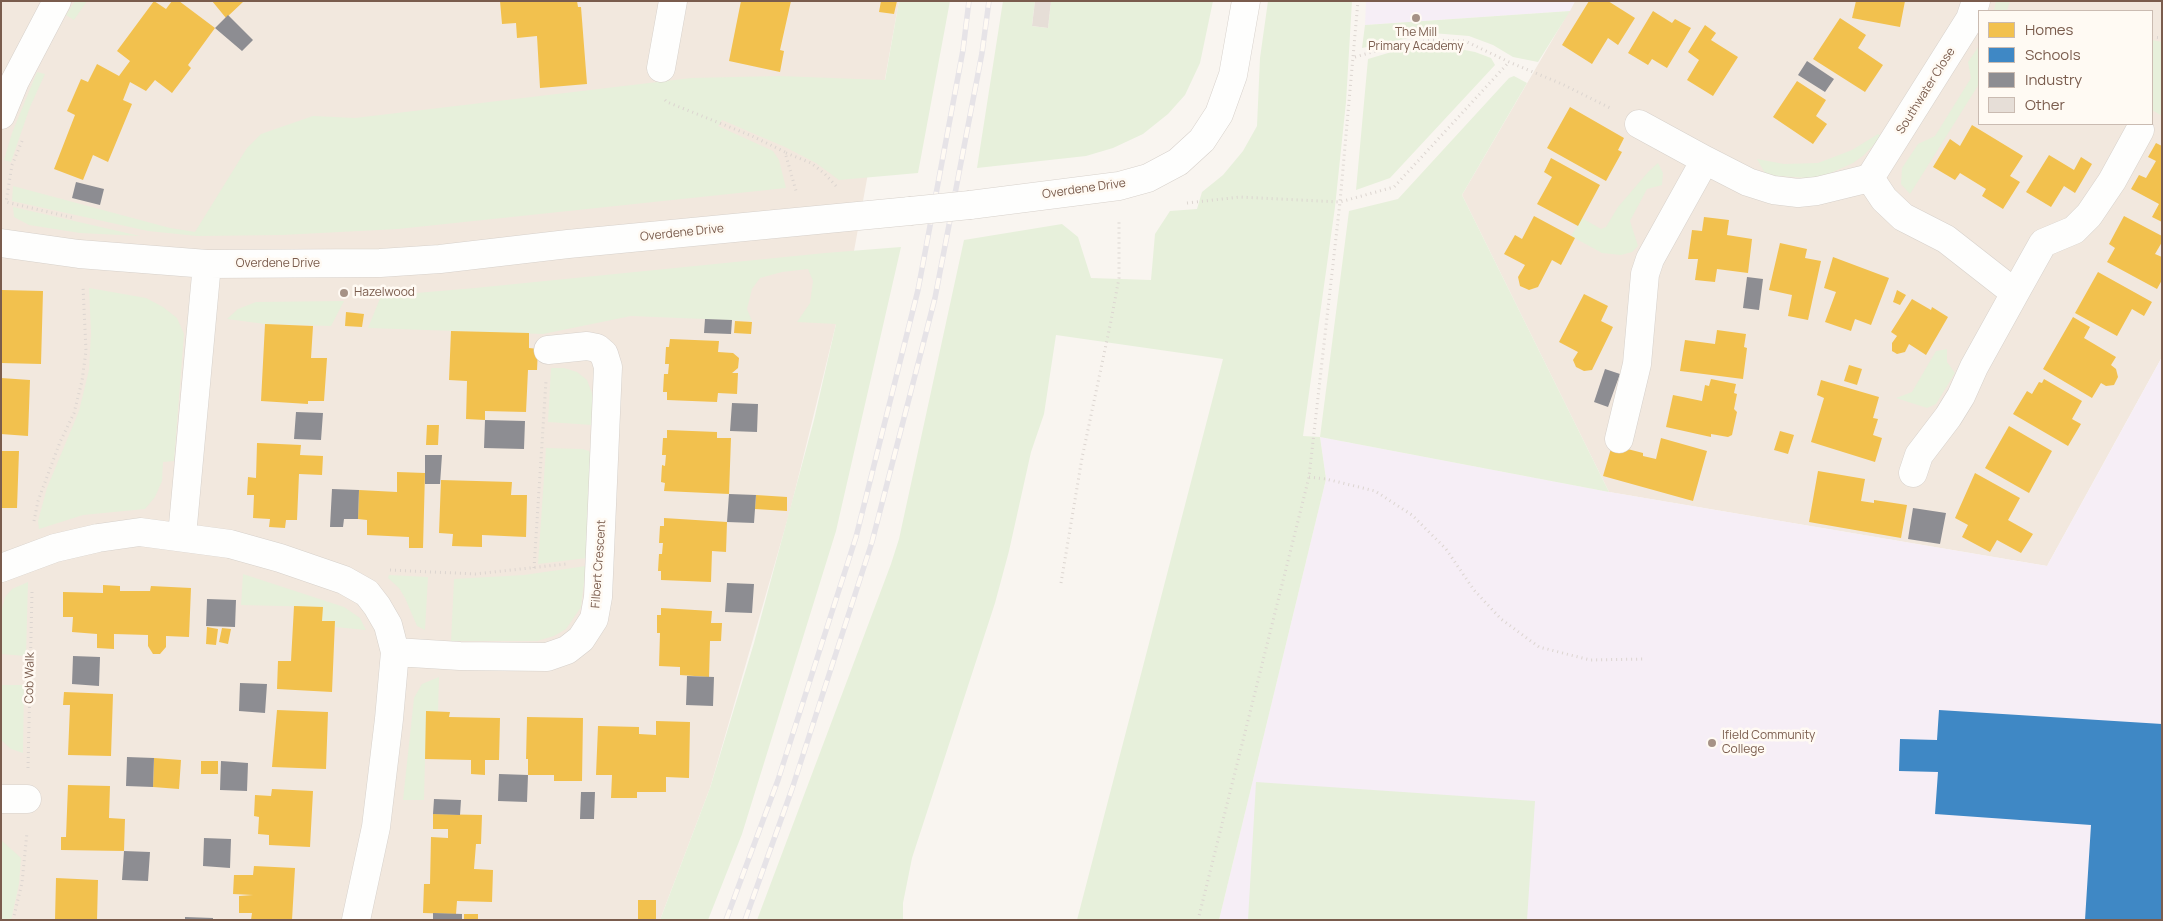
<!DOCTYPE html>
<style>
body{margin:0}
#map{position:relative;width:2163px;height:921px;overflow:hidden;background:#f9f5f0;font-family:Manrope,sans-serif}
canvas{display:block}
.frame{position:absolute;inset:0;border:2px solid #7a5c4d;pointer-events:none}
.legend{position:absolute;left:1978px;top:10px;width:175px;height:115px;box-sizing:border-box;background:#fffaf3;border:1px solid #cabbb1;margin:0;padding:6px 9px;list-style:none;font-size:15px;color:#7a5c4d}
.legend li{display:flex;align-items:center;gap:10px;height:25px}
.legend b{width:25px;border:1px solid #cabbb1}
</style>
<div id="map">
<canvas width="2163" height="921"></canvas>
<div class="frame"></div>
<ul class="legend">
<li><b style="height:14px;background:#f2c14e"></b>Homes</li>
<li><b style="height:14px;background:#3f88c5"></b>Schools</li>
<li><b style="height:14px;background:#8d8d92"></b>Industry</li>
<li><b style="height:14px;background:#e6ded7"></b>Other</li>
</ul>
</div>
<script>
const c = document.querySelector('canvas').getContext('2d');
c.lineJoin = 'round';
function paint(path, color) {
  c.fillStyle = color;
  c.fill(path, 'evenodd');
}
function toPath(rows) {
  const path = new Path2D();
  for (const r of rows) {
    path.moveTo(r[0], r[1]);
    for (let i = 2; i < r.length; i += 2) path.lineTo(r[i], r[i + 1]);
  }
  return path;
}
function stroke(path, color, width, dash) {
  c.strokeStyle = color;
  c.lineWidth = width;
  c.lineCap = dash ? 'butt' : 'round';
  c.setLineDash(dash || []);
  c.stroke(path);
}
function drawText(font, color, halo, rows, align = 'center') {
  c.font = font + ' Manrope,sans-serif';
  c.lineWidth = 5;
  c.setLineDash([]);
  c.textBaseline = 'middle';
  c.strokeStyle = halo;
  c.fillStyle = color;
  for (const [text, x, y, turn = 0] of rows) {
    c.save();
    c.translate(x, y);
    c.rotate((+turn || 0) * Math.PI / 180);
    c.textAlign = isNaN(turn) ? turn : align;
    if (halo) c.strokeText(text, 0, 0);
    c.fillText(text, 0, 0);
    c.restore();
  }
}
const residential = toPath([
 [1,1,899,1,854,251,790,511,710,788,660,920,1,920],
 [1575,1,2162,1,2162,357,2047,566,1609,492,1462,195],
 [1979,11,2152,11,2152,124,1979,124]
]);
const education = toPath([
 [1366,1,1575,1,1570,11,1365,25],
 [2162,357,2162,920,1219,920,1326,479,1320,437,1609,492,2047,566]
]);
const green = toPath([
 [75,1,87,1,74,20,66,15],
 [899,1,950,1,918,173,839,180,816,163,785,147,722,120,718,126,773,151,779,160,786,188,398,229,282,235,197,236,148,231,12,201,13,186,170,228,195,232,247,148,261,134,313,116,355,118,691,78,779,76,885,80],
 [1003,1,1035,1,1032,26,1048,28,1051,1,1213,1,1200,63,1185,95,1168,114,1143,134,1113,148,1086,156,977,168],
 [1268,1,1352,1,1346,102,1335,207,1303,436,1320,437,1349,211,1398,199,1509,78,1514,76,1527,83,1462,195,1609,492,1320,437,1326,479,1219,920,1077,920,1223,359,1056,335,1044,414,1031,452,1009,551,995,603,912,858,903,903,903,920,757,920,891,564,899,539,964,240,1062,224,1078,237,1091,278,1151,280,1155,234,1170,211,1197,209,1202,192,1223,175,1243,151,1257,126,1260,58],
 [1996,1,2010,1,2007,11,1994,11],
 [1570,11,1538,62,1513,57,1493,45,1469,36,1432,33,1362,48,1365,25],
 [2152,40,2162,42,2162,116,2152,110],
 [1444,46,1475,52,1491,58,1495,65,1390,178,1356,190,1368,59,1405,48],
 [1979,46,1979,84,1910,194,1901,184,1902,168,1918,144,1935,136,1971,78,1968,62],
 [37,72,45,74,30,107,11,162,4,160,12,133],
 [1878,134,1882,136,1864,155,1853,163,1824,176,1807,178,1766,175,1757,159,1784,164,1818,163,1852,150],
 [1658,163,1663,173,1662,185,1647,189,1630,221,1638,246,1632,252,1621,255,1602,253,1571,236,1582,218,1601,229,1606,227,1618,207,1649,171],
 [13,207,140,236,80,233,29,225,14,217],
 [901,247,836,531,742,834,708,920,660,920,710,788,754,643,814,420,836,324,797,322,810,303,813,281,808,269,782,272,760,278,752,289,747,309,752,321,631,316,543,334,368,328,381,296,475,288,825,253],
 [89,288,146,298,163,307,177,318,184,334,174,461,163,462,162,481,155,497,145,509,83,515,39,529,38,521,47,488,79,411,89,370,91,333],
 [344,301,331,326,265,324,227,319,238,309,256,302],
 [1947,349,1947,362,1955,373,1936,404,1927,408,1896,398,1912,392,1936,351],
 [551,368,564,368,577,372,587,380,593,396,592,425,548,422],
 [546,448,582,449,589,451,592,458,587,558,538,564],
 [586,566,581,607,566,629,554,636,537,641,451,641,454,579,524,575],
 [243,574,344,607,360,618,366,630,335,627,335,621,322,621,322,607,241,605],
 [389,575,428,577,425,630,417,626,405,598,399,588,388,578],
 [28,582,26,656,1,654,1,613,5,597,12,589],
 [439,677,438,712,425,759,424,800,403,800,414,698,422,684],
 [1,685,24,685,23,753,11,749,1,740],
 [1256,782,1535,801,1527,920,1248,920],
 [1,840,21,858,19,884,11,920,1,920]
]);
const homes = toPath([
 [154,1,166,9,172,1,179,1,215,28,188,65,191,68,172,93,155,80,146,91,130,82,123,100,132,104,108,162,93,155,83,180,54,169,75,115,67,111,81,79,88,82,97,64,119,76,130,61,117,51],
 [212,1,244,1,226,18],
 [500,1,577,1,578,7,581,7,587,84,540,88,537,36,517,38,516,23,502,24],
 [741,1,791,1,780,50,784,51,780,72,729,61],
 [881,1,897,1,894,14,879,12],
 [1589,1,1608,1,1635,18,1618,45,1608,38,1592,64,1562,45],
 [1856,1,1905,1,1900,27,1852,18],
 [1653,11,1672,23,1675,19,1691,28,1667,68,1652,59,1648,65,1628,53],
 [1840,18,1866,35,1858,48,1883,65,1865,92,1813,59],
 [1705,25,1716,33,1711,40,1738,57,1713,96,1687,80,1699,60,1688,52],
 [1797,81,1826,100,1816,116,1827,124,1813,144,1773,117],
 [1570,107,1624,138,1618,150,1622,152,1606,181,1547,148],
 [1972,125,2023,156,2010,176,2020,182,2003,209,1982,196,1986,189,1960,173,1955,180,1933,167,1950,139,1960,146],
 [2156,143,2162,146,2162,222,2152,217,2159,204,2131,189,2139,175,2146,178,2156,161,2148,157],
 [2049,155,2074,170,2081,157,2092,164,2075,193,2064,186,2051,207,2026,192],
 [1551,158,1600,185,1578,226,1537,204,1552,177,1544,172],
 [1534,216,1575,238,1561,265,1552,260,1538,287,1529,290,1520,286,1518,277,1525,265,1504,254,1515,235,1522,239],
 [2124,216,2162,236,2162,242,2155,254,2162,257,2162,280,2157,289,2107,262,2115,248,2109,244],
 [1704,217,1729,220,1727,235,1752,239,1748,273,1717,269,1715,282,1695,280,1698,259,1688,259,1692,230,1702,231],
 [1780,243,1807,249,1805,258,1821,261,1808,320,1788,316,1792,295,1769,290],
 [1833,257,1889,278,1871,325,1855,319,1851,331,1825,322,1836,292,1824,288],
 [2098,272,2152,302,2144,316,2132,309,2117,336,2075,313],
 [2,290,43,291,41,364,1,363],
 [1897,290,1906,295,1900,305,1893,302],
 [1584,294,1608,306,1601,321,1613,327,1592,370,1584,371,1576,367,1573,360,1578,352,1559,342],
 [1912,299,1931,310,1932,307,1948,317,1926,355,1909,344,1905,352,1897,354,1892,351,1892,343,1897,336,1891,332],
 [346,312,364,314,362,327,345,326],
 [2073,317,2090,327,2084,338,2116,357,2111,365,2116,369,2118,377,2114,385,2106,386,2101,383,2092,398,2043,369],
 [735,321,752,322,751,334,734,333],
 [265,324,313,326,311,358,327,358,324,401,308,401,308,404,261,401],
 [1717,330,1746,334,1744,347,1747,348,1743,379,1680,371,1685,340,1715,344],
 [451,331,529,333,529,348,538,349,537,370,528,370,526,412,485,411,485,420,466,419,467,381,449,380],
 [670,339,719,341,718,352,733,353,739,358,738,368,732,373,738,373,737,394,718,393,717,402,667,400,667,392,663,392,664,374,668,374,669,364,665,364,666,347,669,347],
 [1849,365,1862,369,1857,385,1844,381],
 [1,378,30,380,28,436,1,434],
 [1711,379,1736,384,1734,393,1737,394,1734,409,1737,412,1732,435,1728,437,1711,434,1711,437,1666,427,1673,395,1702,401,1705,385,1709,386],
 [2044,379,2082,401,2072,419,2081,424,2068,446,2013,414,2027,391,2032,394,2039,382,2042,383],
 [1821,380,1879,397,1873,418,1878,419,1873,435,1882,438,1875,462,1811,442,1824,398,1817,395],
 [427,425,439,425,438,445,426,445],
 [2009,426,2052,451,2029,493,1985,468],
 [667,430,717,432,717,438,731,438,729,494,664,491,665,483,661,482,662,465,665,466,666,455,662,455,663,438,667,438],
 [1780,431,1794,435,1788,454,1774,450],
 [1661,438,1707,451,1693,501,1603,476,1612,445,1643,453,1643,456,1656,459],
 [257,443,301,445,300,455,323,456,322,475,299,474,297,520,286,520,285,528,269,527,270,519,253,518,254,495,247,495,248,477,256,478],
 [1,451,19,451,17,508,1,508],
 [1818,471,1865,479,1861,501,1874,503,1874,500,1907,505,1901,538,1809,522],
 [397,472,425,473,423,548,409,548,409,537,367,535,367,520,358,519,359,490,397,492],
 [1975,473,2020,498,2008,520,2033,534,2021,553,1997,540,1990,552,1962,537,1968,525,1955,518],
 [441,480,512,482,511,495,527,495,526,537,482,535,482,547,452,546,453,534,439,533],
 [756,495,787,497,787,511,755,509],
 [664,518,727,522,726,552,712,551,711,582,661,580,661,571,658,571,659,554,662,554,663,543,659,543,660,526,664,526],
 [103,585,120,586,120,591,150,591,151,586,191,588,189,637,166,636,166,647,160,654,153,654,148,646,148,635,114,634,114,649,97,648,97,634,72,632,73,617,63,617,63,592,103,593],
 [294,606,323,607,322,621,335,621,332,692,277,689,278,661,291,661],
 [661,608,712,611,711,623,722,623,721,641,710,641,709,677,680,675,680,667,659,666,660,633,657,633,657,615,661,615],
 [207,627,218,629,216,645,206,644],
 [222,628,231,629,228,644,219,642],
 [64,692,113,694,111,756,68,755,70,705,63,705],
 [277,710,328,712,326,769,272,767],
 [426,711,450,712,449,717,500,718,499,760,485,760,485,775,471,774,471,760,425,759],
 [527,717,583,718,582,781,554,781,554,775,528,775,528,759,526,759],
 [656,721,690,722,689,778,666,777,666,792,637,792,637,798,611,798,612,775,596,775,598,726,639,727,639,734,656,735],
 [154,758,181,760,179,789,153,787],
 [201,761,218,761,218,774,201,774],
 [68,785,110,786,109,818,125,819,124,851,61,850,61,837,66,837],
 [272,789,313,791,310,847,269,845,269,835,258,834,259,817,254,816,255,795,271,796],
 [433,814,482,815,481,844,476,844,474,869,493,870,492,902,457,901,456,914,423,913,424,884,430,884,431,837,448,838,448,829,433,829],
 [254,866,295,868,292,920,251,920,252,913,239,913,239,896,253,895,233,894,234,875,253,875],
 [56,878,98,880,97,920,55,920],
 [638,900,656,900,656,920,638,920],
 [464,914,478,914,478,920,464,920]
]);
const schools = toPath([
 [1939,710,2162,724,2162,920,2085,920,2091,825,1935,814,1938,772,1899,771,1900,739,1937,740]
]);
const industry = toPath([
 [228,15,253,40,242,51,215,28],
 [1807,61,1834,79,1825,92,1798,75],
 [76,182,104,189,100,205,72,198],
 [1747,277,1763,279,1759,310,1743,308],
 [705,319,732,320,731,334,704,333],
 [1605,369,1620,374,1608,407,1594,402],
 [732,403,758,404,757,432,730,431],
 [296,412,323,413,321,440,294,439],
 [485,420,525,421,524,449,484,448],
 [425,455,442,455,440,484,425,484],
 [332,489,359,490,358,519,344,519,343,527,330,527],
 [729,494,756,495,754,523,727,522],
 [1913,508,1946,513,1940,544,1908,539],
 [727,583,754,584,752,613,725,612],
 [207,599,236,600,235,627,206,626],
 [73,656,100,657,99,686,72,684],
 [687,676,714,677,713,706,686,705],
 [240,683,267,684,265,713,239,711],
 [127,757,154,758,153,787,126,786],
 [221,761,248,763,247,791,220,790],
 [499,774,528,775,527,802,498,801],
 [581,792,595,792,594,819,580,819],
 [434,799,461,800,460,815,433,814],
 [204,838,231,839,230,868,203,866],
 [124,851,150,852,148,881,122,880],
 [433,913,462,914,462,920,433,920],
 [185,917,213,918,213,920,185,920]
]);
const building = toPath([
 [1035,1,1051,1,1048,28,1032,26]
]);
const path = toPath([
 [2152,37,2162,38],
 [1355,57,1390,47,1430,40,1465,41,1509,62,1562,84,1612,109],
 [665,100,667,102,752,136,785,152,796,191],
 [22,141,12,165,6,202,74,218],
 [786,153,811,163,825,174,836,186],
 [1187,203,1240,197,1340,202,1394,187,1509,62],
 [1309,477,1326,479,1375,491,1412,515,1446,549,1474,590,1501,619,1539,647,1590,660,1645,659],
 [34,521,38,501,60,442,74,413,82,381,86,351,83,286],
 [534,568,546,381],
 [390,570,475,574,566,564],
 [1061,583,1082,458,1111,321,1119,278,1119,219],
 [28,768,32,592],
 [13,920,22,883,27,832],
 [1198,920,1309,477,1340,202,1358,1]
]);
const minor = toPath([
 [661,68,673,1],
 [1,115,15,81,57,1],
 [1639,124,1705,160],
 [1870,178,1884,199,1903,217,1946,239,2015,293,1974,367,1961,396,1948,417,1919,455,1913,473],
 [970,205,1119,186,1148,178,1178,162,1202,140,1219,114,1233,75,1246,1],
 [1,243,79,254,207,264,380,263,440,259,568,244,910,211],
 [2015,293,2043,243,2074,230,2089,215,2112,181,2140,130],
 [1619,439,1637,364,1645,274,1650,259,1705,160,1748,182,1773,190,1798,193,1817,191,1870,178,1970,19,1976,1],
 [182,536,207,264],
 [1,568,55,548,98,538,140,532,230,544,280,558,344,580,367,593,377,606,388,625,395,652,389,719,376,827,356,920],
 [395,652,460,656,547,657,567,650,581,639,594,619,598,597,608,367,604,354,597,348,587,346,548,350],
 [1,799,27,799]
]);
const rail = toPath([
 [726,920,778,780,856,537,918,290,963,50,969,1],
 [745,920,792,789,872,542,935,298,982,53,989,1]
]);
const minorBridge = toPath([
 [910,211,970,205]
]);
const markers = [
 [1416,18,5,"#a69286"],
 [344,293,5,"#a69286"],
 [1712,743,5,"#a69286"]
];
const poiNames = [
 ["The Mill",1416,33,"center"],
 ["Primary Academy",1416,47,"center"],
 ["Hazelwood",354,293],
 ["Ifield Community",1722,736],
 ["College",1722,750]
];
const streetNames = [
 ["Southwater Close",1926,91,-58],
 ["Overdene Drive",1084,189,-8],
 ["Overdene Drive",682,233,-6],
 ["Overdene Drive",278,264],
 ["Filbert Crescent",599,564,-86],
 ["Cob Walk",30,678,-89]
];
paint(residential, '#f2e8de');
paint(education, '#f6eef6');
paint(green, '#e7f0db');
paint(homes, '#f2c14e');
paint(schools, '#3f88c5');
paint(industry, '#8d8d92');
paint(building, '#e6ded7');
stroke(minor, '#d7d1cb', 29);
stroke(path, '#dcd5d0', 3, [1, 4]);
stroke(minor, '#fefefd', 28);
stroke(rail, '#e6e3e7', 5.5);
stroke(rail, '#fffaf3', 4, [11]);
stroke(minorBridge, '#d7d1cb', 29, []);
stroke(minorBridge, '#fefefd', 28);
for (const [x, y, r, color] of markers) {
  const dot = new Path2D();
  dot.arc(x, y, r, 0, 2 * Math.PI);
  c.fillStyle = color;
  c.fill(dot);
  stroke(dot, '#fffaf3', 2);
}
drawText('12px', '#7a5c4d', '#fffaf3', poiNames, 'left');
drawText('12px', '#7a5c4d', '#fffaf3', streetNames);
</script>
